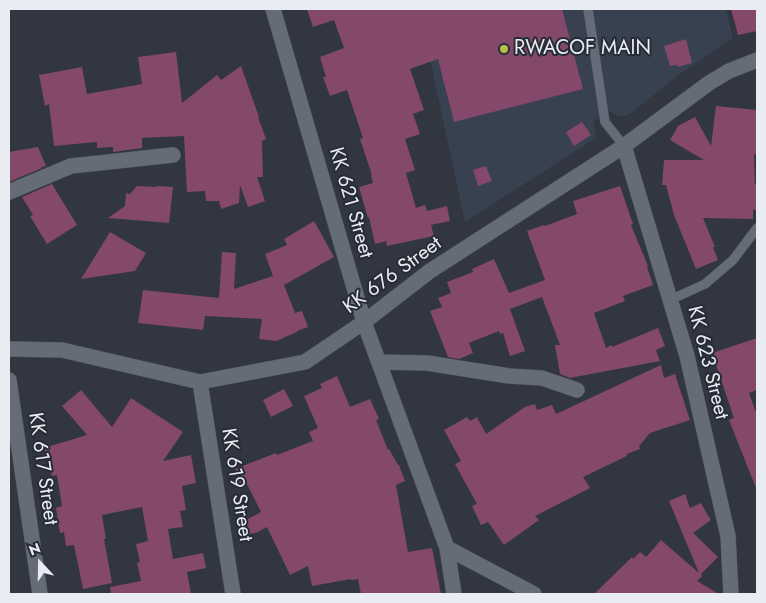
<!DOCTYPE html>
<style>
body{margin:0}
#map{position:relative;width:766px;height:603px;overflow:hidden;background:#313640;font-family:Jost,sans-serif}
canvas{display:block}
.frame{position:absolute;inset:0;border:10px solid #e9edf3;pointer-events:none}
.north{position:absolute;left:15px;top:538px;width:50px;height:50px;-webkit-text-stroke:4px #272c36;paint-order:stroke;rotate:339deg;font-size:14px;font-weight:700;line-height:20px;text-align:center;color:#e9edf3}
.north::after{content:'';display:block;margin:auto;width:18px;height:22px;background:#e9edf3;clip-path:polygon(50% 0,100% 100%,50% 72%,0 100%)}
</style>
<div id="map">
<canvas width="766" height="603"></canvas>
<div class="frame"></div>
<div class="north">N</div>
</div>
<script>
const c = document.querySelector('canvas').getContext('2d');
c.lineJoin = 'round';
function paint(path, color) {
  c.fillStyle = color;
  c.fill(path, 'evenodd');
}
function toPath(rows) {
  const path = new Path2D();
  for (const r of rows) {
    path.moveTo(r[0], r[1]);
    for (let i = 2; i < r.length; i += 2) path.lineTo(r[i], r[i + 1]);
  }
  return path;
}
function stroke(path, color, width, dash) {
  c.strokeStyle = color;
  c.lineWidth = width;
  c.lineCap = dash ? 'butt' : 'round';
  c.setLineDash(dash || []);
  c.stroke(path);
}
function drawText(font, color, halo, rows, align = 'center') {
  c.font = font + ' Jost,sans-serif';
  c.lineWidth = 4;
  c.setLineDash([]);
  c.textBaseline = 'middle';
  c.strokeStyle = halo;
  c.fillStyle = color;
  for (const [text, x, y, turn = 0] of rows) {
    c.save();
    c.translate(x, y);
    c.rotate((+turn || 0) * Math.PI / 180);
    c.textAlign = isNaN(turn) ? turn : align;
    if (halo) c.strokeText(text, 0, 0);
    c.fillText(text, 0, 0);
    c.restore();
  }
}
const built = toPath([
 [419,9,726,9,733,38,677,76,634,111,626,116,620,116,608,111,593,122,596,138,465,222]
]);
const building = toPath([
 [307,9,562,9,583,89,454,122,438,59,410,69,424,110,413,114,420,134,405,139,415,170,406,173,416,208,425,205,427,211,447,206,450,221,431,225,434,236,387,246,386,241,375,244,369,217,368,218,359,187,373,183,371,175,372,175,360,139,363,138,347,90,330,96,323,77,326,77,320,57,344,48,334,20,313,27],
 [731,9,757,9,757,31,738,35],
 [686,39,692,63,678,67,677,65,670,66,664,46],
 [176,52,182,103,217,75,221,80,241,66,259,117,258,117,266,139,262,141,263,177,257,177,265,201,248,207,240,185,239,203,221,209,219,201,206,201,205,191,187,192,184,136,142,138,142,148,113,152,113,147,97,148,97,142,54,146,49,104,45,106,39,75,82,67,87,94,142,84,138,57],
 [716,106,757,110,757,155,754,154,755,184,757,184,757,211,753,209,753,219,703,218,715,247,713,247,718,260,696,269,674,215,666,185,662,185,664,160,704,160,670,140,678,126,695,117,711,146],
 [582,122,591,135,574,146,566,132],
 [38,147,46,166,41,167,42,168,9,182,9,152],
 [486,166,492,181,478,186,473,170],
 [52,184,77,225,47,244,30,216,33,215,22,197],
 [137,186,156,187,157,186,173,187,169,223,108,218,125,206,126,193,130,194],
 [620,186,633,224,631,225,648,266,647,267,653,285,623,296,625,301,594,313,606,348,612,345,612,347,658,328,665,346,656,350,660,361,570,378,560,374,555,345,560,345,542,297,510,309,525,351,510,356,503,333,500,334,499,331,469,343,473,353,459,359,448,357,430,311,442,307,438,298,451,293,447,282,473,272,472,269,494,259,509,293,545,280,527,231,544,225,545,226,577,214,573,201],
 [314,221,334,257,284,285,295,313,302,311,308,327,297,331,297,332,276,341,259,339,262,319,205,316,203,330,138,323,143,290,219,298,222,252,236,253,234,289,273,276,265,254,287,245,284,239],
 [110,232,146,253,135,271,81,279],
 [757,338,757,390,749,393,757,415,757,488,756,488,729,420,734,418,712,353],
 [661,365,664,378,675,374,690,420,650,433,639,446,640,449,627,454,627,456,583,477,590,488,535,516,539,520,504,545,488,522,481,525,472,506,477,504,455,464,461,461,444,430,467,417,470,421,477,417,486,434,525,407,535,404,537,410,552,405,556,414],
 [337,376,350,407,370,399,379,419,376,420,388,450,389,449,398,465,399,465,405,481,396,485,408,552,432,548,441,594,361,594,358,579,351,580,351,579,312,586,308,566,290,575,267,527,258,532,242,536,238,524,261,512,246,482,240,484,235,469,276,453,277,455,313,441,309,432,318,428,304,396,322,388,320,384],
 [284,389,293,406,271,417,263,400],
 [81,390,112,427,131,398,183,432,163,461,191,455,196,483,182,486,186,510,180,511,183,527,168,529,173,559,203,553,206,568,187,572,191,594,111,594,110,587,141,581,137,563,140,562,136,544,148,541,142,507,102,515,106,539,104,539,112,583,83,589,74,545,66,546,64,532,60,533,56,508,62,506,57,475,52,476,44,448,87,435,62,406],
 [685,494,690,508,701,503,707,514,711,520,693,533,718,557,701,574,702,576,697,581,719,594,594,594,632,557,633,559,640,552,646,557,661,540,699,573,669,501]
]);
const service = toPath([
 [588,9,605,122,624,146],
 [670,300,705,284,733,260,757,228]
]);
const minor = toPath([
 [273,9,364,322,447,548,454,594],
 [624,146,687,356,728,536,731,594],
 [9,192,71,166,173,155],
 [9,349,62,350,200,382,305,362,364,322,430,271,624,146,709,83,729,71,757,60],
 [379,362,427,363,509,376,542,378,577,390],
 [9,380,40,594],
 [200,382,233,594],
 [447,548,534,594]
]);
const markers = [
 [504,49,5,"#b7c148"]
];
const poiNames = [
 ["RWACOF MAIN",514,49]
];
const streetNames = [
 ["KK 621 Street",350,203,74],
 ["KK 676 Street",393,276,-36],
 ["KK 623 Street",707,363,76],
 ["KK 617 Street",42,469,82],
 ["KK 619 Street",236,485,81]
];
paint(built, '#38414f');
paint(building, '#83486a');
stroke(service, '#4f545c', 10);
stroke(minor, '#4f545c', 16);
stroke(service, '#656c77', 9);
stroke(minor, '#656c77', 15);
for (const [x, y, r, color] of markers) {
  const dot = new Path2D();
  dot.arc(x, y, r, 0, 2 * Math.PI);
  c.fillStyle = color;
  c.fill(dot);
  stroke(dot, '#272c36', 2);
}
drawText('20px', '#e9edf3', '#272c36', poiNames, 'left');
drawText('20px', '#e9edf3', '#272c36', streetNames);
</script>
